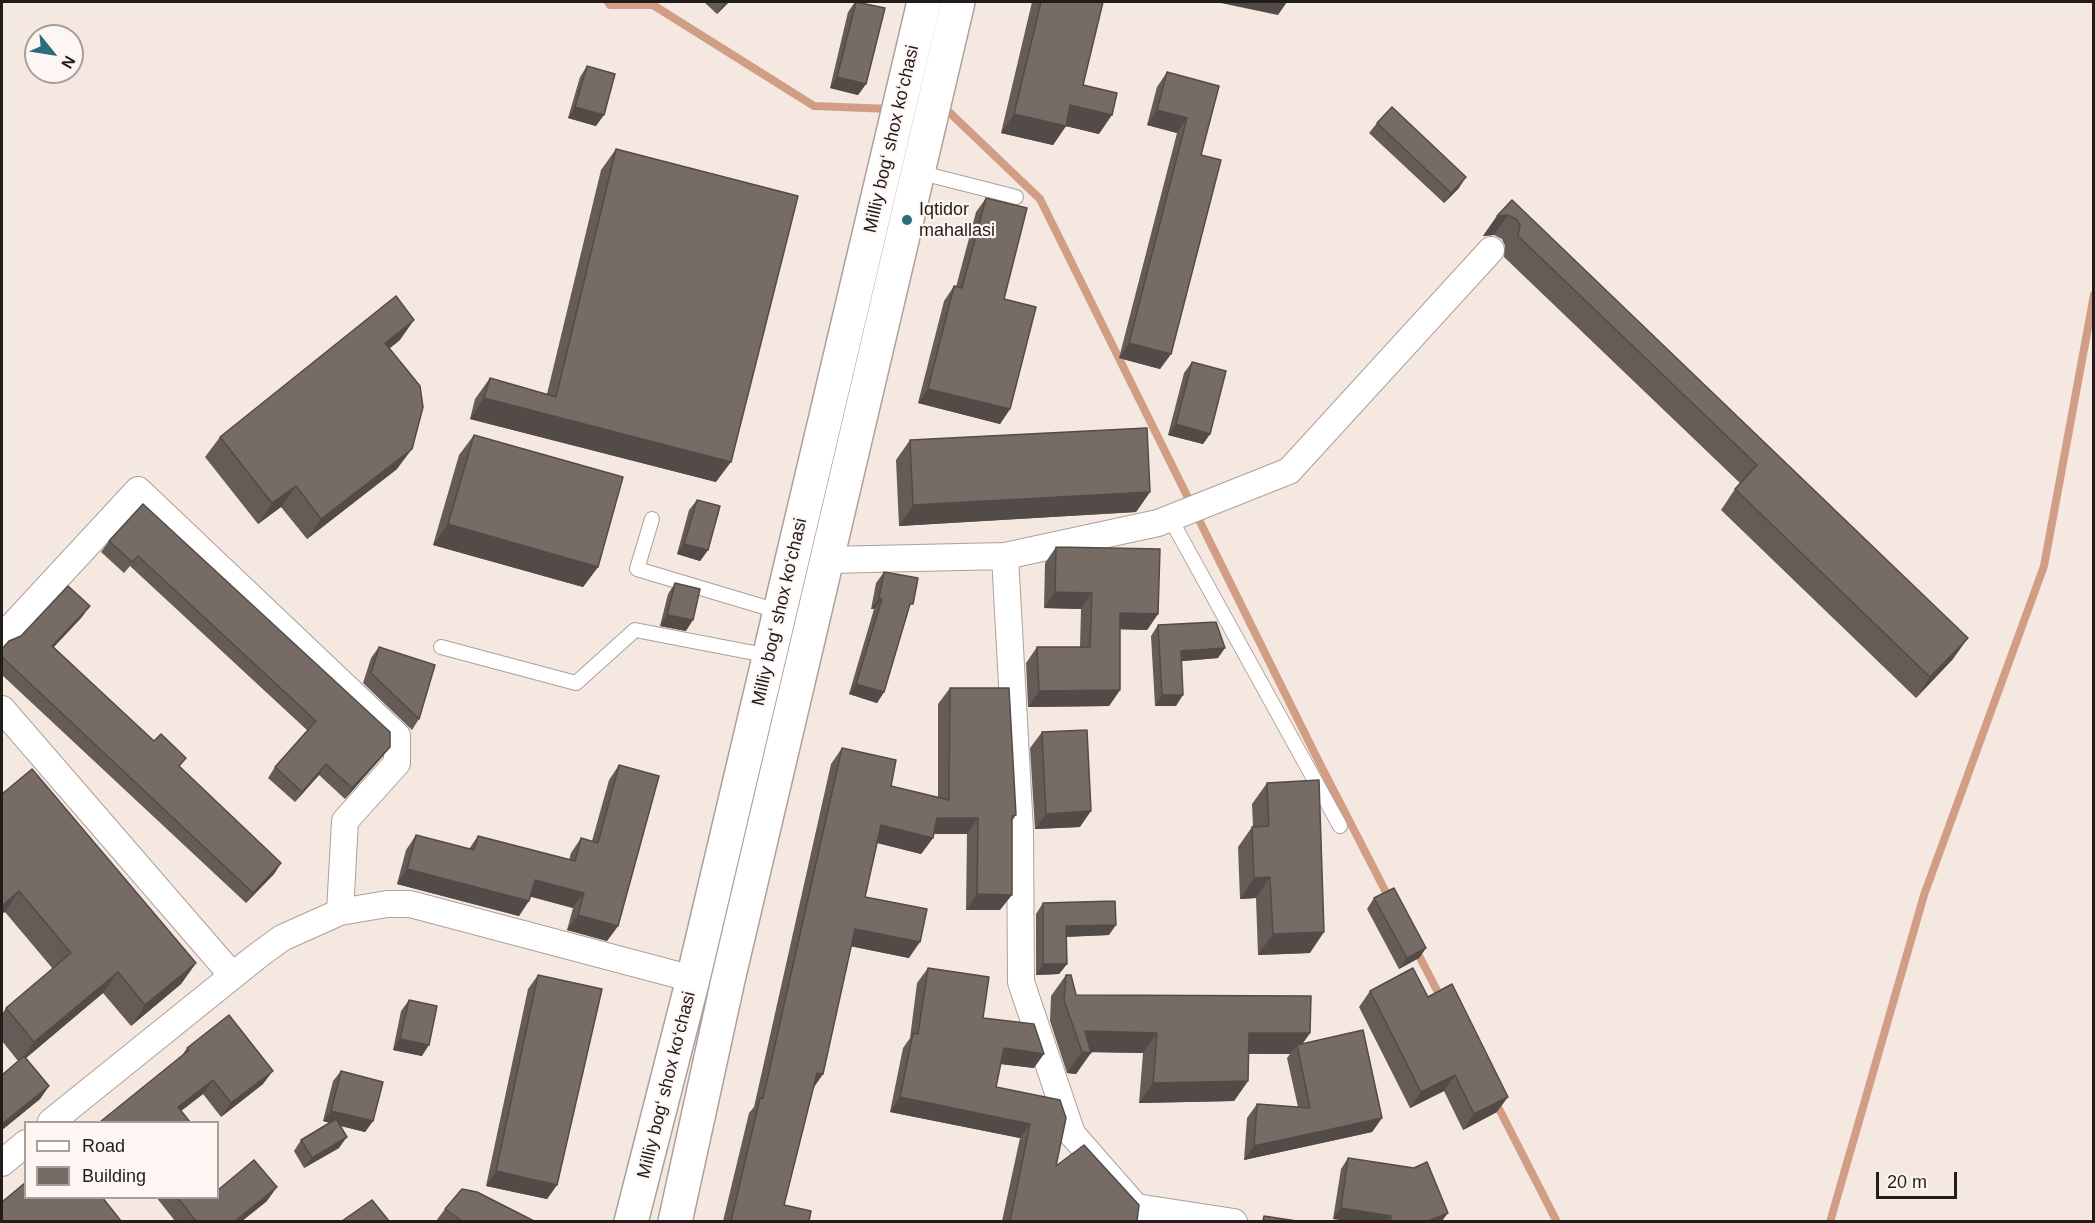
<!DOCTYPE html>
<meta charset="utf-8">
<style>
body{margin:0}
#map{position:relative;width:2095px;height:1223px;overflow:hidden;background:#f5e8e1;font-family:Helvetica,sans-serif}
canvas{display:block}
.frame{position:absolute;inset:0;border:3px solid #211d1a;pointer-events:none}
.legend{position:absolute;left:24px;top:1121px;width:195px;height:78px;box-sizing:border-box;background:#fef6f2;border:2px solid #a69f9c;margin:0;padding:8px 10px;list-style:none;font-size:18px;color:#211d1a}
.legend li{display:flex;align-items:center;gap:12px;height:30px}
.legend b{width:30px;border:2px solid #a69f9c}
.north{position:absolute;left:24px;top:24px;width:60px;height:60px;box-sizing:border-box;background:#fef6f2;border:2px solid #a69f9c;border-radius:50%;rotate:120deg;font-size:16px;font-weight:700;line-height:24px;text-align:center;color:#211d1a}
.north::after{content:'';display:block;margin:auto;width:21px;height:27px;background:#296e7d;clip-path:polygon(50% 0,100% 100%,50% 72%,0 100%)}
.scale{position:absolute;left:1876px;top:1172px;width:81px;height:27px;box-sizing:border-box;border:3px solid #211d1a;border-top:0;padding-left:8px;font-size:18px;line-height:21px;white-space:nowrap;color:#211d1a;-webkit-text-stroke:4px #fef6f2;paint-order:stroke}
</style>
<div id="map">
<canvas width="2095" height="1223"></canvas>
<div class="frame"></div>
<ul class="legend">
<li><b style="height:8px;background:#fff"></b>Road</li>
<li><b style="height:16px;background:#776b65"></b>Building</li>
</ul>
<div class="north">N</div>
<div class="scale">20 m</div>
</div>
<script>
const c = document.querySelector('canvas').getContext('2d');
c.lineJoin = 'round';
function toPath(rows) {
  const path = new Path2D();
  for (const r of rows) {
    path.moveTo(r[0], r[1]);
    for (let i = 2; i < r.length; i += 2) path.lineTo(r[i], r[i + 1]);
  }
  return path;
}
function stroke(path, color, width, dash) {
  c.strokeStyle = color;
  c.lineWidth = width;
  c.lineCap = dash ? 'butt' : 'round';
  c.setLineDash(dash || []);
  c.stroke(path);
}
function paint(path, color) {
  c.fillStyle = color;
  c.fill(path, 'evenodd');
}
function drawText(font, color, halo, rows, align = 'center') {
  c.font = font + ' Helvetica,sans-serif';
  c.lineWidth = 4.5;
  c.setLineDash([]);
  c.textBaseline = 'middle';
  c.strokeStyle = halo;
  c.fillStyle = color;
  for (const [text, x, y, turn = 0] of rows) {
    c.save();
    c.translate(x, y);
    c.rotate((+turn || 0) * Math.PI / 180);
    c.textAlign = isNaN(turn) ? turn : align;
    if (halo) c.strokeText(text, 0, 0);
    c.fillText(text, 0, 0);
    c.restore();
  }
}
const stream = toPath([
 [608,2,610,5,653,5,814,106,891,109],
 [940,112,949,112,1040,199,1318,760,1391,902],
 [1415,948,1442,1000],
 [1494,1099,1557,1222],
 [1830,1222,1924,895,2044,566,2094,295]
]);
const service = toPath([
 [918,172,1016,197],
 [1170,518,1340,826],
 [652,519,637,569,781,612],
 [441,647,576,683,635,630,770,656]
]);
const minor = toPath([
 [1005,556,1020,831,1021,982,1072,1134,1136,1207,1234,1222],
 [828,560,1005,556,1158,523,1289,471,1491,250],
 [2,637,138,490,397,736,397,763,345,821,340,912],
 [2,709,232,975],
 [51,1122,256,957,282,938,340,912,387,904,410,904,693,979],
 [2,1163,26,1143]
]);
const secondary = toPath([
 [631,1222,693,979,924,2],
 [675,1222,728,980,958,2]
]);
const wall = toPath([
 [704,2,729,2,717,14],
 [855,2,866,84,858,95,830,88,848,12],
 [1032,2,1103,2,1083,85,1099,134,1066,126,1053,145,1001,133],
 [587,66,596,126,568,118,580,77],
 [1167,72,1201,155,1171,354,1160,369,1119,358,1177,133,1147,125,1157,87],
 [1377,123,1459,188,1444,203,1369,133],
 [616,149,716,482,470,419,475,399,490,378,547,394,601,170],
 [986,198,1004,299,1010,409,1000,424,918,403,944,301,954,286,956,287,976,212],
 [1512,200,1953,659,1916,698,1721,510,1735,489,1740,483,1504,257,1505,246,1502,239,1494,235,1483,236,1497,216],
 [400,340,390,348,397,469,307,539,281,507,258,524,205,457,220,437],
 [1192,362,1210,434,1203,444,1168,435,1184,373],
 [474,435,598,567,583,587,433,545,459,455],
 [910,440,1150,492,1136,512,899,526,896,460],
 [697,500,708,550,700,561,677,554,689,510],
 [143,504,390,747,382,757,345,799,319,775,295,802,268,778,275,767,308,731,130,566,124,573,101,552,109,541],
 [1056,547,1158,614,1147,630,1120,629,1120,690,1109,706,1028,707,1026,663,1037,647,1080,647,1081,609,1044,608,1045,563],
 [884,572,908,611,884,692,877,703,849,694,874,609,871,609,876,583],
 [675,583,686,631,660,626,668,594],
 [82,617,54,647,281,863,274,874,246,903,2,675,2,649],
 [1158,625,1218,658,1181,661,1176,706,1155,706,1151,636],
 [379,647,419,719,412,730,363,683,371,658],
 [950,688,1016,815,1012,821,1000,910,966,910,967,834,933,834,933,838,921,854,877,843,865,897,909,958,851,946,823,1074,813,1088,784,1205,809,1221,723,1221,749,1113,754,1107,831,764,842,748,891,786,938,797,938,704],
 [1042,732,1080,827,1035,829,1030,748],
 [619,765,618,926,607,941,567,930,573,908,530,896,519,916,397,884,406,850,416,835,469,849,478,836,569,860,571,853,581,838,592,841,609,780],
 [1267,783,1310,953,1258,955,1256,898,1240,899,1238,847,1252,827,1253,827,1252,804],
 [2,794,196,963,181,984,131,1026,103,993,26,1058,49,1086,40,1099,2,1130,2,1075,18,1061,2,1041,2,1014,6,1008,53,969,5,912],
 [1374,898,1426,948,1419,958,1399,969,1367,909],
 [1043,903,1109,935,1066,937,1067,964,1059,974,1036,975,1036,914],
 [928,968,983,1018,1034,1068,1000,1064,996,1087,1060,1100,1056,1166,1137,1221,1002,1221,1020,1138,890,1112,903,1048,910,1038,917,983],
 [538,975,557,1185,547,1199,486,1186,528,989],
 [1066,975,1076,995,1310,1033,1303,1043,1382,1118,1372,1132,1244,1160,1247,1118,1257,1104,1298,1107,1287,1058,1290,1054,1249,1054,1248,1081,1234,1101,1139,1103,1143,1053,1090,1052,1076,1074,1067,1073,1050,1021,1051,996],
 [1370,991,1428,997,1497,1112,1463,1130,1444,1091,1410,1108,1359,1007],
 [409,1000,422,1056,393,1050,401,1011],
 [187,1048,263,1084,221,1117,203,1094,181,1111,100,1122,181,1057],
 [341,1071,373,1121,365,1132,340,1126,339,1148,304,1168,294,1151,301,1140,330,1123,323,1121,333,1081],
 [1348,1158,1442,1221,1350,1221,1333,1219,1341,1169],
 [156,1197,207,1197,207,1198,267,1201,242,1221,175,1221],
 [445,1209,534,1221,436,1221]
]);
const shadedWall = toPath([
 [726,2,729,2,717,14,724,3],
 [1216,2,1287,2,1278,15],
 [837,77,866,84,858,95,830,88],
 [1070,105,1112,115,1099,134,1057,124],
 [575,107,604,115,596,126,568,118],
 [1157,110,1187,118,1177,133,1147,125],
 [1014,114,1066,126,1053,145,1001,133],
 [1466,177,1459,188,1444,203,1451,193],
 [1508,215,1494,235,1483,236,1497,216],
 [414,320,400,340,371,363,385,343],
 [1129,343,1171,354,1160,369,1119,358],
 [928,389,1010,409,1000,424,918,403],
 [484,398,731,462,716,482,470,419],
 [1176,424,1210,434,1203,444,1168,435],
 [412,449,397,469,307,539,321,519],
 [296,486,281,507,258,524,272,503],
 [1150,492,1136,512,899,526,913,505],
 [448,524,598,567,583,587,433,545],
 [684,544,708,550,700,561,677,554],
 [1055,592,1092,593,1081,609,1044,608],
 [879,598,882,599,874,609,871,609],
 [90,606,82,617,45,656,52,646],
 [1120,613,1158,614,1147,630,1109,629],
 [667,615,693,620,686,631,660,626],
 [1968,638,1953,659,1916,698,1930,677],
 [1225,648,1218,658,1173,662,1181,651],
 [856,684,884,692,877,703,849,694],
 [1120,690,1109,706,1028,707,1039,691],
 [1162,695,1183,695,1176,706,1155,706],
 [390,747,382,757,345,799,352,788],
 [326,764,319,775,295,802,302,792],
 [1091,811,1080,827,1035,829,1046,814],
 [937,818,978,818,967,834,926,834],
 [881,825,933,838,921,854,870,841],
 [281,863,274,874,246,903,253,893],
 [407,869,529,901,519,916,397,884],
 [1270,877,1256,898,1240,899,1254,878],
 [535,880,584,893,573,908,524,895],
 [19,891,5,912,2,914,2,906],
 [977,894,1012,895,1000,910,966,910],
 [578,915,618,926,607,941,567,930],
 [1116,925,1109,935,1058,937,1066,926],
 [855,929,920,942,909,958,844,945],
 [1324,932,1310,953,1258,955,1273,934],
 [1426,948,1419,958,1399,969,1407,958],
 [196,963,181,984,131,1026,145,1005],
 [1043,964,1067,964,1059,974,1036,975],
 [118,972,103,993,20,1063,34,1042],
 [1085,1031,1157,1033,1143,1053,1084,1052,1091,1053,1076,1074,1067,1073,1082,1052],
 [1249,1033,1310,1033,1298,1050,1297,1045,1290,1054,1235,1053],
 [400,1039,429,1045,422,1056,393,1050],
 [1004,1048,1044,1054,1034,1068,993,1063],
 [273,1071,263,1084,221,1117,231,1103],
 [817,1073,823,1074,812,1090],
 [1455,1075,1444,1091,1410,1108,1421,1092],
 [213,1080,203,1094,168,1121,178,1107],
 [1248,1081,1234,1101,1139,1103,1153,1083],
 [49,1086,40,1099,2,1130,2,1124],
 [900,1097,1030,1124,1020,1138,890,1112],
 [1508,1097,1497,1112,1463,1130,1474,1114],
 [331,1111,373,1121,365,1132,323,1121],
 [1382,1118,1372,1132,1244,1160,1254,1146],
 [347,1137,339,1148,304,1168,312,1158],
 [496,1171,557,1185,547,1199,486,1186],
 [277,1187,267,1201,242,1221,235,1221],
 [1341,1208,1391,1216,1387,1221,1350,1221,1333,1219],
 [1448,1213,1442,1221,1428,1221]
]);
const building = toPath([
 [856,2,885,8,866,84,837,77,856,2],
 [1041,2,1103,2,1083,85,1117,93,1112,115,1070,105,1066,126,1014,114,1041,2],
 [587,66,615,74,604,115,575,107,587,66],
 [1167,72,1219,86,1201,155,1221,160,1171,354,1129,343,1187,118,1157,110,1167,72],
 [1392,107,1466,177,1451,193,1377,123,1392,107],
 [616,149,798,196,731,462,484,398,490,378,556,397,616,149],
 [986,198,1027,208,1004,299,1036,307,1010,409,928,389,954,286,962,288,986,198],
 [1512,200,1968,638,1930,677,1735,489,1757,465,1518,236,1520,225,1516,219,1508,215,1497,216,1512,200],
 [396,296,414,320,385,343,420,386,423,407,412,449,321,519,296,486,272,503,220,437,396,296],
 [1192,362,1226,371,1210,434,1176,424,1192,362],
 [1147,428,1150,492,913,505,910,440,1147,428],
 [474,435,623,477,598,567,448,524,474,435],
 [697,500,720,506,708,550,684,544,697,500],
 [143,504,390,732,390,747,352,788,326,764,302,792,275,767,316,721,138,556,132,562,109,541,143,504],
 [1056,547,1160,549,1158,614,1120,613,1120,690,1039,691,1037,647,1090,647,1092,593,1055,592,1056,547],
 [884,572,918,578,913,604,910,604,884,692,856,684,882,599,879,598,884,572],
 [675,583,700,589,693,620,667,615,675,583],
 [68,586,90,606,52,646,154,741,161,734,186,758,179,766,281,863,253,893,2,657,2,649,9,641,21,636,68,586],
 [1216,622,1225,648,1181,651,1183,695,1162,695,1158,625,1216,622],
 [379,647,435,665,419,719,371,673,379,647],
 [950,688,1009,688,1016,815,1012,816,1012,895,977,894,978,818,937,818,933,838,881,825,865,897,927,909,920,942,855,929,823,1074,817,1073,784,1205,811,1211,809,1221,731,1221,760,1098,763,1098,842,748,896,760,891,786,949,800,950,688],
 [1087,730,1091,811,1046,814,1042,732,1087,730],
 [619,765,659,776,618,926,578,915,584,893,535,880,529,901,407,869,416,835,474,850,478,836,575,861,581,838,598,843,619,765],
 [32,769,196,963,145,1005,118,972,34,1042,6,1008,71,953,19,891,2,906,2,794,32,769],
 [1319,780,1324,932,1273,934,1270,877,1254,878,1252,827,1269,826,1267,783,1319,780],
 [1394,888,1426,948,1407,958,1374,898,1394,888],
 [1115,901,1116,925,1066,926,1067,964,1043,964,1043,903,1115,901],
 [928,968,989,977,983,1018,1034,1024,1044,1054,1004,1048,996,1087,1060,1100,1066,1118,1056,1166,1084,1145,1139,1205,1137,1221,1010,1221,1030,1124,900,1097,913,1033,918,1034,928,968],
 [1413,968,1428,997,1452,984,1508,1097,1474,1114,1455,1075,1421,1092,1370,991,1413,968],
 [538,975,602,989,557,1185,496,1171,538,975],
 [1066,975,1071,975,1076,995,1311,996,1310,1033,1249,1033,1248,1081,1153,1083,1157,1033,1085,1031,1091,1053,1082,1052,1064,1000,1066,975],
 [409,1000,437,1006,429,1045,400,1039,409,1000],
 [229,1015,273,1071,231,1103,213,1080,178,1107,190,1122,100,1122,189,1050,187,1048,229,1015],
 [1363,1030,1382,1118,1254,1146,1257,1104,1310,1108,1297,1045,1363,1030],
 [24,1056,49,1086,2,1124,2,1075,24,1056],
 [341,1071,383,1082,373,1121,331,1111,341,1071],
 [336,1119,347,1137,312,1158,301,1140,336,1119],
 [1348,1158,1414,1168,1427,1162,1448,1213,1428,1221,1391,1221,1391,1216,1341,1208,1348,1158],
 [254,1160,277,1187,235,1221,196,1221,177,1197,207,1197,207,1198,218,1197,218,1190,254,1160],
 [26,1182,26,1197,102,1197,121,1221,2,1221,2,1202,26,1182],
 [462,1189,477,1192,534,1221,462,1221,445,1209,462,1189],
 [372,1200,389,1221,342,1221,372,1200],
 [1264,1216,1297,1221,1263,1221,1264,1216]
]);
const markers = [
 [907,220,6,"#296e7d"]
];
const streetNames = [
 ["Milliy bog‘ shox ko‘chasi",892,139,-77],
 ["Milliy bog‘ shox ko‘chasi",780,612,-77],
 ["Milliy bog‘ shox ko‘chasi",667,1085,-76]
];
const poiNames = [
 ["Iqtidor",919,210],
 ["mahallasi",919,231]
];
stroke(stream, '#d19d84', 8);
stroke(service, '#aca09a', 16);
stroke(minor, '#aca09a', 28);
stroke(secondary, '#aca09a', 36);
stroke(service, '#fff', 14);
stroke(minor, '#fff', 26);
stroke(secondary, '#fff', 33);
paint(wall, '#665c57');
paint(shadedWall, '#534b47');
paint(building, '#776b65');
stroke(building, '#534b47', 1.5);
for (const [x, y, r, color] of markers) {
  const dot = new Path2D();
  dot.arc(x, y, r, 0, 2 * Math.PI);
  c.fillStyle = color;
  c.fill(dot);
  stroke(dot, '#fef6f2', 2);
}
drawText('18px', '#211d1a', '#fef6f2', streetNames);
drawText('18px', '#211d1a', '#fef6f2', poiNames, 'left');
</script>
